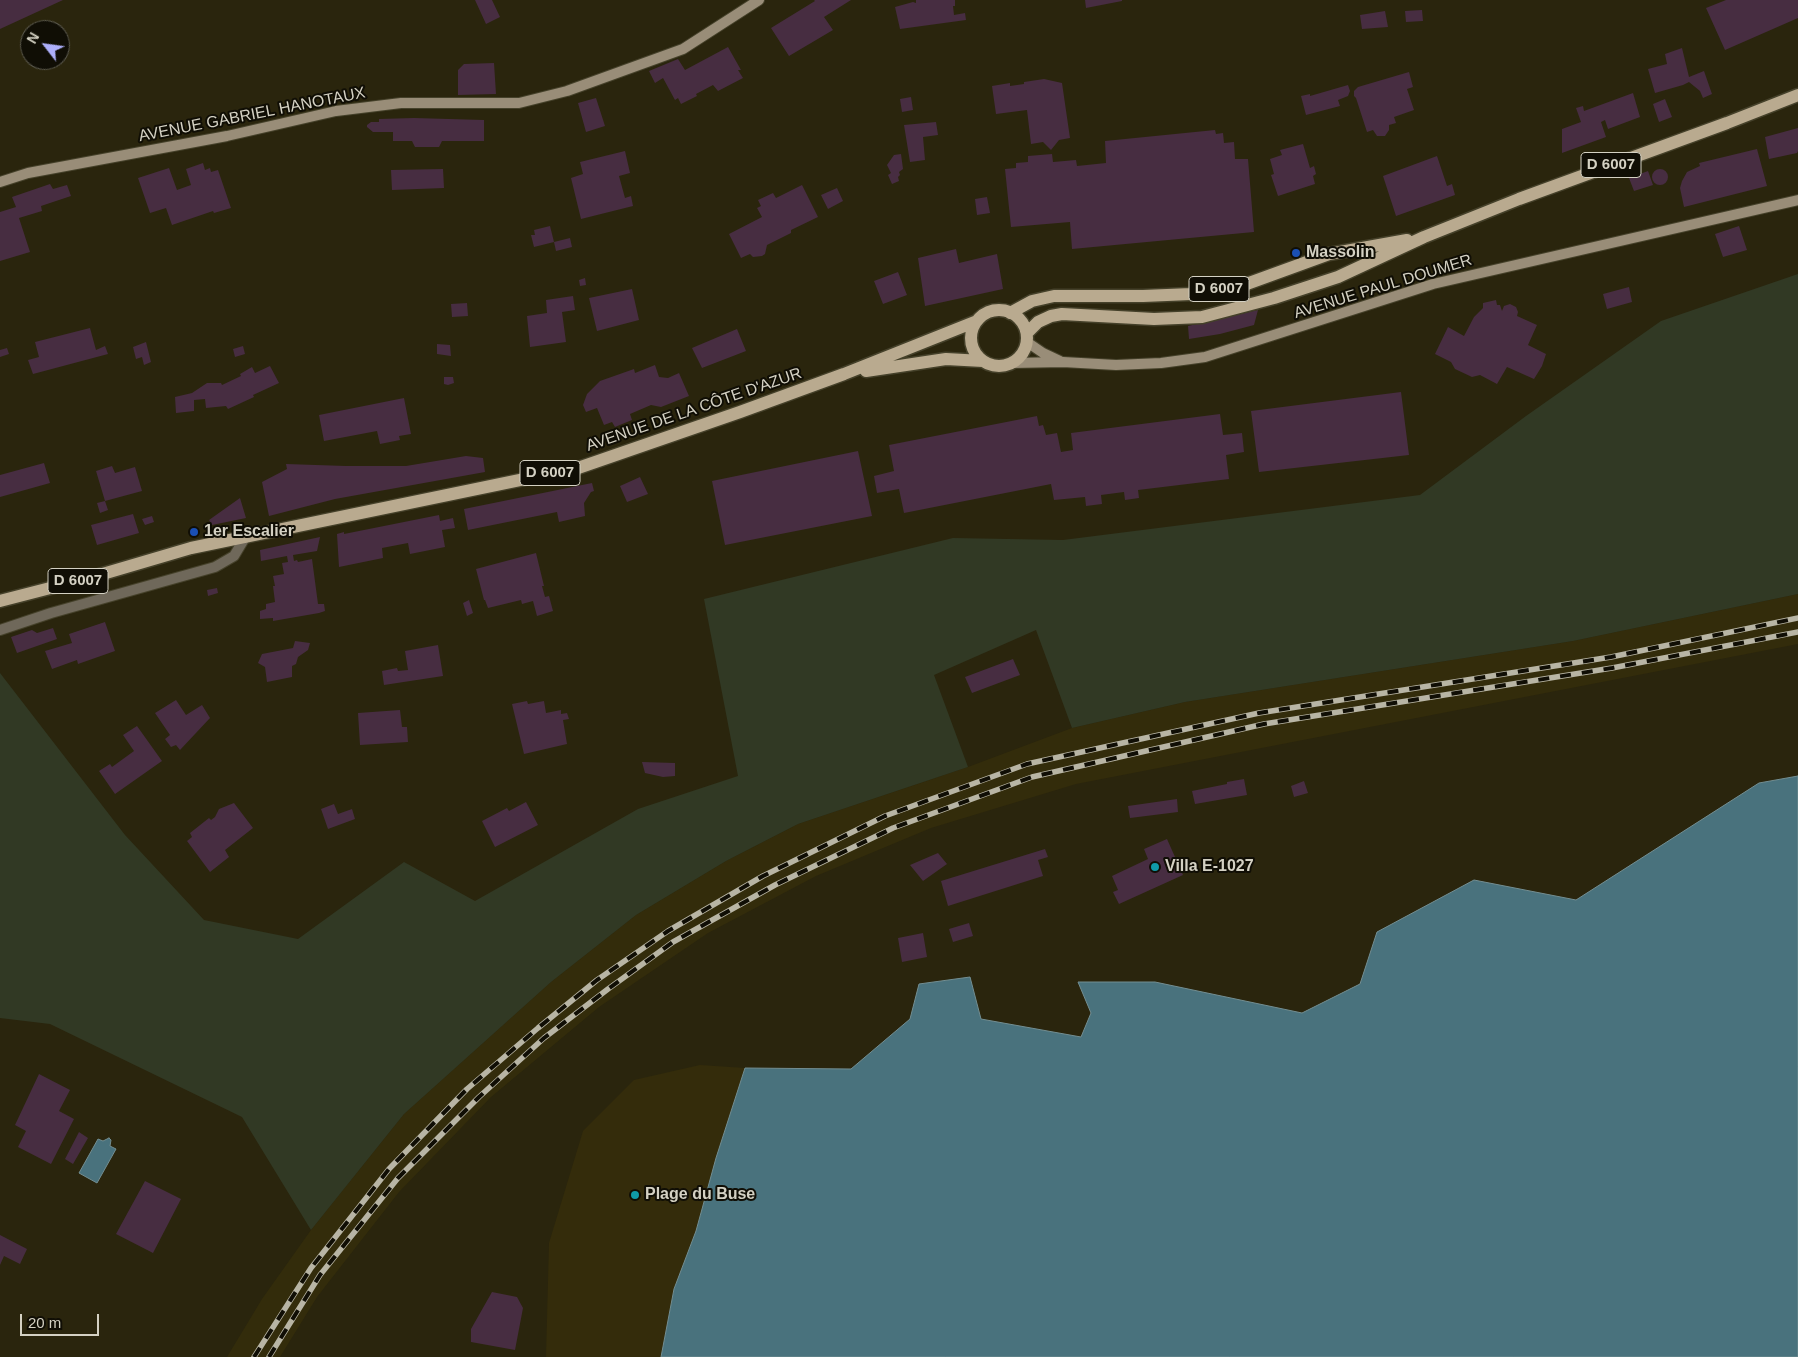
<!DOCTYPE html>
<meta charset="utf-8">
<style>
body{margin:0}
#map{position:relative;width:1798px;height:1357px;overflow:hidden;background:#2a250d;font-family:Arial,sans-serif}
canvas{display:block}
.north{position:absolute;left:20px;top:20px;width:50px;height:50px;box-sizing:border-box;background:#100e05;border:1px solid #5e5c51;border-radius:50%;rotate:300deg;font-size:14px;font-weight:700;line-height:20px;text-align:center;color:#d4d1c3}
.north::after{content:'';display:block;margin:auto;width:18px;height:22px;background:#adaffb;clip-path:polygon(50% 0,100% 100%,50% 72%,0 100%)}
.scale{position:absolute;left:20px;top:1314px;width:79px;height:22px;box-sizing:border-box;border:2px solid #d4d1c3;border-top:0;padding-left:6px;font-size:15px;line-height:18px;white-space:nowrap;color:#d4d1c3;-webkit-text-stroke:4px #100e05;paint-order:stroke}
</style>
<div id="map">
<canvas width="1798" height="1357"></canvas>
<div class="north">N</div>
<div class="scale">20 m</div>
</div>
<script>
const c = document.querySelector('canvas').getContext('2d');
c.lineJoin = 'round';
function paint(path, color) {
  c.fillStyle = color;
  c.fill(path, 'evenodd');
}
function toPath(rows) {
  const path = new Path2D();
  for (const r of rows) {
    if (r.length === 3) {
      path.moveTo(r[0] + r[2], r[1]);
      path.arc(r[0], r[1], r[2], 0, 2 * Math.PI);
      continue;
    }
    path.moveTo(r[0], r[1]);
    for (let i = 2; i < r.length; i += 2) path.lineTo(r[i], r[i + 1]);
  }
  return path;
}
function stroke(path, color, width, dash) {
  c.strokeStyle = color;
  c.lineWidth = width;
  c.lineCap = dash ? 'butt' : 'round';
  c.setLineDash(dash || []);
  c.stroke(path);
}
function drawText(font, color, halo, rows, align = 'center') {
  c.font = font + ' Arial,sans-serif';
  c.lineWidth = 4;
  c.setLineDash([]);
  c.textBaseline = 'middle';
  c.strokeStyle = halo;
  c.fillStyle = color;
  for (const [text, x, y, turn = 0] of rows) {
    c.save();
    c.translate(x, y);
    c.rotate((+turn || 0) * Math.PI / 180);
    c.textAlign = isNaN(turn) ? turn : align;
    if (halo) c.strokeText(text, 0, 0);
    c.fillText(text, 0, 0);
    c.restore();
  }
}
const built = toPath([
 [1798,594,1798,644,1076,784,931,828,816,876,708,933,599,1007,491,1097,399,1192,317,1297,280,1357,227,1357,262,1299,311,1230,404,1114,551,982,636,915,726,861,798,824,968,767,1072,728,1185,702,1573,641]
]);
const green = toPath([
 [1798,274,1798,594,1573,641,1185,702,1072,728,1036,630,934,675,968,767,798,824,726,861,636,915,551,982,404,1114,311,1230,242,1117,50,1024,0,1018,0,673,125,835,204,920,298,939,404,862,475,901,638,809,738,776,704,599,953,538,1063,540,1420,495,1526,416,1661,321]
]);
const sand = toPath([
 [700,1065,745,1068,716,1158,696,1231,674,1289,661,1357,546,1357,549,1243,583,1131,634,1080]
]);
const water = toPath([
 [1798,776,1798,1357,661,1357,674,1289,696,1231,716,1158,745,1068,851,1069,910,1019,919,984,970,977,981,1019,1081,1037,1091,1013,1078,982,1155,982,1302,1013,1360,984,1377,932,1474,880,1576,900,1759,783,1798,776],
 [109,1138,111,1140,110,1146,116,1149,97,1183,79,1173,98,1139,103,1141,109,1138]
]);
const building = toPath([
 [0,0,63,0,0,29],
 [475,0,492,0,500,17,486,24],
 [814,0,851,0,824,17,833,30,789,56,771,28,815,1],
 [916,0,955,0,955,6,953,6,954,15,965,13,966,20,900,29,895,7,913,2,916,3],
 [1085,0,1122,0,1122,1,1086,8],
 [1726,0,1798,0,1798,18,1725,50,1706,8],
 [1422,10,1423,21,1406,22,1405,11],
 [1385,11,1388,27,1362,29,1360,15],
 [728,47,741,70,738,70,743,78,718,91,713,85,696,94,697,96,681,104,678,98,675,100,663,78,655,83,649,71,678,59,685,70],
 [1682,48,1689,77,1704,71,1712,94,1703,98,1700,91,1689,82,1683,85,1655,93,1648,69,1667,64,1665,54],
 [494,63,496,94,458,95,458,70,464,64],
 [1409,72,1413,87,1407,89,1414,110,1394,117,1396,123,1389,125,1389,130,1385,136,1377,136,1373,130,1367,132,1356,98,1354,96,1354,91,1358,87],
 [1044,79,1062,83,1070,138,1059,140,1051,150,1043,142,1031,144,1027,110,996,114,992,86,1010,83,1010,86,1024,84,1024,82],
 [1348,85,1350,91,1348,96,1338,100,1340,106,1306,115,1301,96,1310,94,1310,96],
 [1633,93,1640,117,1608,129,1605,120,1601,122,1606,137,1562,153,1562,129,1581,122,1576,108,1583,106,1584,111],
 [911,97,913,110,902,112,900,99],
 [596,98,605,126,586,132,578,103],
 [1665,99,1672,117,1659,122,1653,104],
 [414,118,484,120,484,141,442,141,439,147,415,147,412,141,393,141,393,132,373,132,367,127,367,125,371,122,379,122,379,119],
 [936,122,938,135,923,137,925,160,910,162,904,125],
 [1798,128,1798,151,1797,153,1769,159,1765,137],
 [1215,130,1216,134,1223,133,1224,143,1234,142,1235,159,1248,159,1254,232,1072,249,1070,222,1011,227,1005,169,1016,168,1016,163,1028,162,1028,156,1052,154,1053,162,1076,160,1077,166,1106,163,1105,141],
 [1303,144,1310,168,1314,166,1316,174,1313,176,1315,184,1278,196,1271,175,1274,174,1270,159,1282,155,1280,150],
 [1757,149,1767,186,1684,207,1680,188,1682,181,1687,172,1700,166,1699,163],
 [625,151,630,173,619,176,625,198,631,196,633,206,581,219,571,178,583,174,580,162],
 [901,154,903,169,899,172,900,175,898,177,899,181,892,184,888,175,891,173,887,165,894,155],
 [1437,156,1447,186,1452,184,1455,195,1396,216,1383,176],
 [203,163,205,170,210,168,211,172,218,170,231,208,214,213,213,211,172,225,166,208,150,213,138,178,169,168,177,190,191,185,186,169],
 [443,169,444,188,392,190,391,170],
 [1660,177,8],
 [1648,171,1653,185,1634,191,1629,178],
 [50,184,53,189,67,185,71,196,41,206,42,211,19,218,30,252,0,261,0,212,16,207,12,197],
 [802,185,818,217,791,230,791,233,767,245,765,254,762,256,753,257,750,254,741,258,729,234,762,217,757,208,761,206,758,200,773,193,776,198],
 [837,188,843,201,828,209,821,195],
 [987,197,990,213,977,215,975,199],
 [550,226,554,242,534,247,531,235,535,235,534,230],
 [1739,226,1747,250,1723,257,1715,234],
 [570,238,572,247,556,251,554,242],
 [956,249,959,263,997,254,1003,289,925,306,918,258],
 [898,272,907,295,883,304,874,281],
 [585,278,586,285,580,286,579,280],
 [1629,287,1632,302,1607,309,1603,294],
 [632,289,639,320,597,331,589,298],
 [573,296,575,310,562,312,566,342,530,347,527,316,547,313,546,300],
 [1496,300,1497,305,1500,305,1502,311,1504,306,1510,304,1516,307,1518,312,1517,316,1537,325,1528,345,1546,354,1542,366,1534,379,1507,367,1497,384,1480,375,1472,377,1455,369,1451,362,1435,354,1448,327,1464,336,1474,317,1483,308,1483,303],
 [467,303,468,316,452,317,451,304],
 [1258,310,1254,325,1220,334,1189,339,1188,326],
 [90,328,96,350,105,346,108,354,33,374,28,360,39,357,35,342],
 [737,329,746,351,702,368,692,348],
 [146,342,151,362,144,365,142,357,136,359,133,347],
 [437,344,450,345,451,356,437,354],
 [243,346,245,354,235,357,233,349],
 [7,348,9,354,0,357,0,350],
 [655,365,659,377,668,378,679,373,689,396,661,407,651,405,630,414,632,420,615,427,612,422,604,425,597,408,586,412,583,405,587,394,600,381,634,369,635,373],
 [270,366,279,383,253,395,254,397,228,409,226,406,206,408,205,399,194,400,194,411,176,413,175,397,192,393,207,383,221,383,222,385,241,376,240,374,252,367,255,373],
 [444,377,453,377,454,383,448,385,444,384],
 [1401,392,1409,455,1259,472,1251,411],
 [404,398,411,434,399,436,400,440,380,444,377,431,324,441,319,415],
 [1220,414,1223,435,1242,433,1244,452,1226,455,1229,479,1138,490,1139,498,1125,500,1124,492,1101,495,1102,504,1086,506,1085,497,1054,500,1051,484,904,513,899,489,877,493,874,476,894,471,889,445,1037,416,1039,426,1043,425,1046,435,1057,433,1061,452,1073,450,1071,433],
 [858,451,872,516,725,545,712,481],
 [466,456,483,458,485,472,335,499,269,516,262,482,287,469,286,464,346,466,406,466],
 [44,463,50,483,0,497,0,475],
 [112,466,115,473,135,467,142,491,105,501,96,471],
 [640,477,648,494,627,502,620,486],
 [592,483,594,491,591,492,584,503,585,516,559,522,557,512,468,530,464,509],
 [240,498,246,518,212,525,209,520],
 [105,501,108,510,100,513,97,503],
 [133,514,139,533,97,545,91,525],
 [439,515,440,521,453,518,455,528,442,530,445,547,410,554,408,543,382,548,383,558,339,567,337,534,344,532,344,534],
 [152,516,154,522,145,525,142,519],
 [320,537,317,551,293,555,294,561,297,560,298,562,312,559,318,604,324,604,325,611,319,613,273,621,273,618,260,619,260,611,266,609,266,604,275,602,273,586,275,586,273,576,284,574,282,563,288,562,287,556,261,561,260,550],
 [536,553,544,586,542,586,545,597,549,596,553,611,537,616,533,601,522,604,521,600,488,608,485,600,484,600,476,569],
 [217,588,218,593,208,596,207,590],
 [469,600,473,613,467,616,463,603],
 [105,622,115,651,78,664,77,660,52,669,45,651,72,643,69,634],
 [53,628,57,639,17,653,11,637,32,630,37,633],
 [295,641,310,643,308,650,298,657,296,664,292,666,292,677,267,682,265,667,258,663,262,654,293,648],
 [438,645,443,676,384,685,382,671,397,668,398,671,408,670,405,651],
 [1013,659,1020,675,972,693,965,677],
 [176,700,186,715,202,705,210,718,180,750,176,745,171,747,165,739,170,735,155,713],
 [527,701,528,704,544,701,546,713,561,710,561,714,567,713,569,719,563,720,567,744,524,754,512,704],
 [400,710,402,727,407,727,408,742,360,745,358,713],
 [137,726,162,761,115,794,99,771,110,764,112,767,134,751,123,735],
 [642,762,675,763,675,776,663,777,645,773],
 [1244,779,1247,795,1195,804,1192,791,1227,784,1227,782],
 [1304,781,1308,793,1294,797,1291,786],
 [1177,799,1178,812,1130,818,1128,806],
 [526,802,538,825,495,847,482,821,507,808,509,811],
 [234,803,253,828,225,850,229,857,210,872,187,841,192,837,190,833,209,818,211,820,215,817,219,809],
 [334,804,338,814,352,809,355,819,328,829,321,809],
 [1167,839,1183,875,1119,904,1113,892,1118,890,1112,876,1148,859,1144,849],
 [1045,849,1048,857,1038,860,1043,876,948,906,941,881],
 [938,853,947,864,923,881,910,865],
 [969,923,973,936,953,942,949,929],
 [923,933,927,957,902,962,898,938],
 [39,1074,70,1090,59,1111,74,1119,51,1164,18,1147,26,1131,15,1125],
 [79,1132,88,1138,73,1164,65,1159],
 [145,1181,181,1199,153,1253,116,1234],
 [0,1235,27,1249,20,1264,4,1256,0,1265],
 [492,1292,517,1297,523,1308,515,1350,471,1342,471,1329]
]);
const minor = toPath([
 [0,630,51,613,215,567,234,556,246,536]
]);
const secondary = toPath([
 [0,182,28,173,227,136,336,111,401,103,519,103,567,91,683,49,759,0],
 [1027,342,1043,353,1060,361],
 [1012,363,1063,362,1116,365,1161,363,1205,357,1433,284,1798,200]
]);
const primary = toPath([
 [999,338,28],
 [1010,313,1032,301,1054,296,1143,296,1191,294,1241,286,1329,254,1407,240],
 [1027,333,1038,322,1051,316,1062,314,1154,319,1202,317,1274,298,1338,277,1424,237,1519,199,1727,123,1798,95],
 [866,371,946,359,983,361],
 [0,601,89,578,191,548,578,468,740,412,844,374,977,321]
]);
const rail = toPath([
 [254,1357,311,1268,389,1169,467,1089,538,1028,597,980,668,931,763,876,885,816,1027,764,1259,713,1611,657,1798,618],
 [269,1357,320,1275,398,1178,479,1097,544,1038,608,989,673,942,775,885,893,828,1032,777,1264,724,1612,668,1798,632]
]);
const markers = [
 [1296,253,5,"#1a4fb4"],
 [194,532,5,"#1a4fb4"],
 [1155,867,5,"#0f9aa8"],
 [635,1195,5,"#0f9aa8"]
];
const shields = [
 [1611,165,60],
 [1219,289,60],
 [550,473,60],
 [78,581,60]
];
const shieldNames = [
 ["D 6007",1611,165],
 ["D 6007",1219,289],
 ["D 6007",550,473],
 ["D 6007",78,581]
];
const streetNames = [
 ["AVENUE GABRIEL HANOTAUX",252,115,-11],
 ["AVENUE PAUL DOUMER",1383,287,-17],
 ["AVENUE DE LA CÔTE D'AZUR",694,410,-19]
];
const poiNames = [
 ["Massolin",1306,253],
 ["1er Escalier",204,532],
 ["Villa E-1027",1165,867],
 ["Plage du Buse",645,1195]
];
paint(built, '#332c0b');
paint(green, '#313924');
paint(sand, '#342c0b');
paint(water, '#49727d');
stroke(water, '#738e92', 1);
paint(building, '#472d41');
stroke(minor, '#45412a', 12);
stroke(secondary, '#45412a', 12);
stroke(primary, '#45412a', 15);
stroke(minor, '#6f685a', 10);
stroke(secondary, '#998d78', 10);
stroke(primary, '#b9aa8f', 12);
stroke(rail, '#b8b5a5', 5.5);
stroke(rail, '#100e05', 4, [11]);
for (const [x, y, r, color] of markers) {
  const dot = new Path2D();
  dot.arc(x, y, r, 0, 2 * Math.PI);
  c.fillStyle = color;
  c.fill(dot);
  stroke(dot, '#100e05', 2);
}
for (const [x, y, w] of shields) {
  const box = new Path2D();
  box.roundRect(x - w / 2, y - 12.5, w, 25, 4);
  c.fillStyle = '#100e05';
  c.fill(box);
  stroke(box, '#d4d1c3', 1);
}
drawText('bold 15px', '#d4d1c3', null, shieldNames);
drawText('16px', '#d4d1c3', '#100e05', streetNames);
drawText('bold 16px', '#d4d1c3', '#100e05', poiNames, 'left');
</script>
